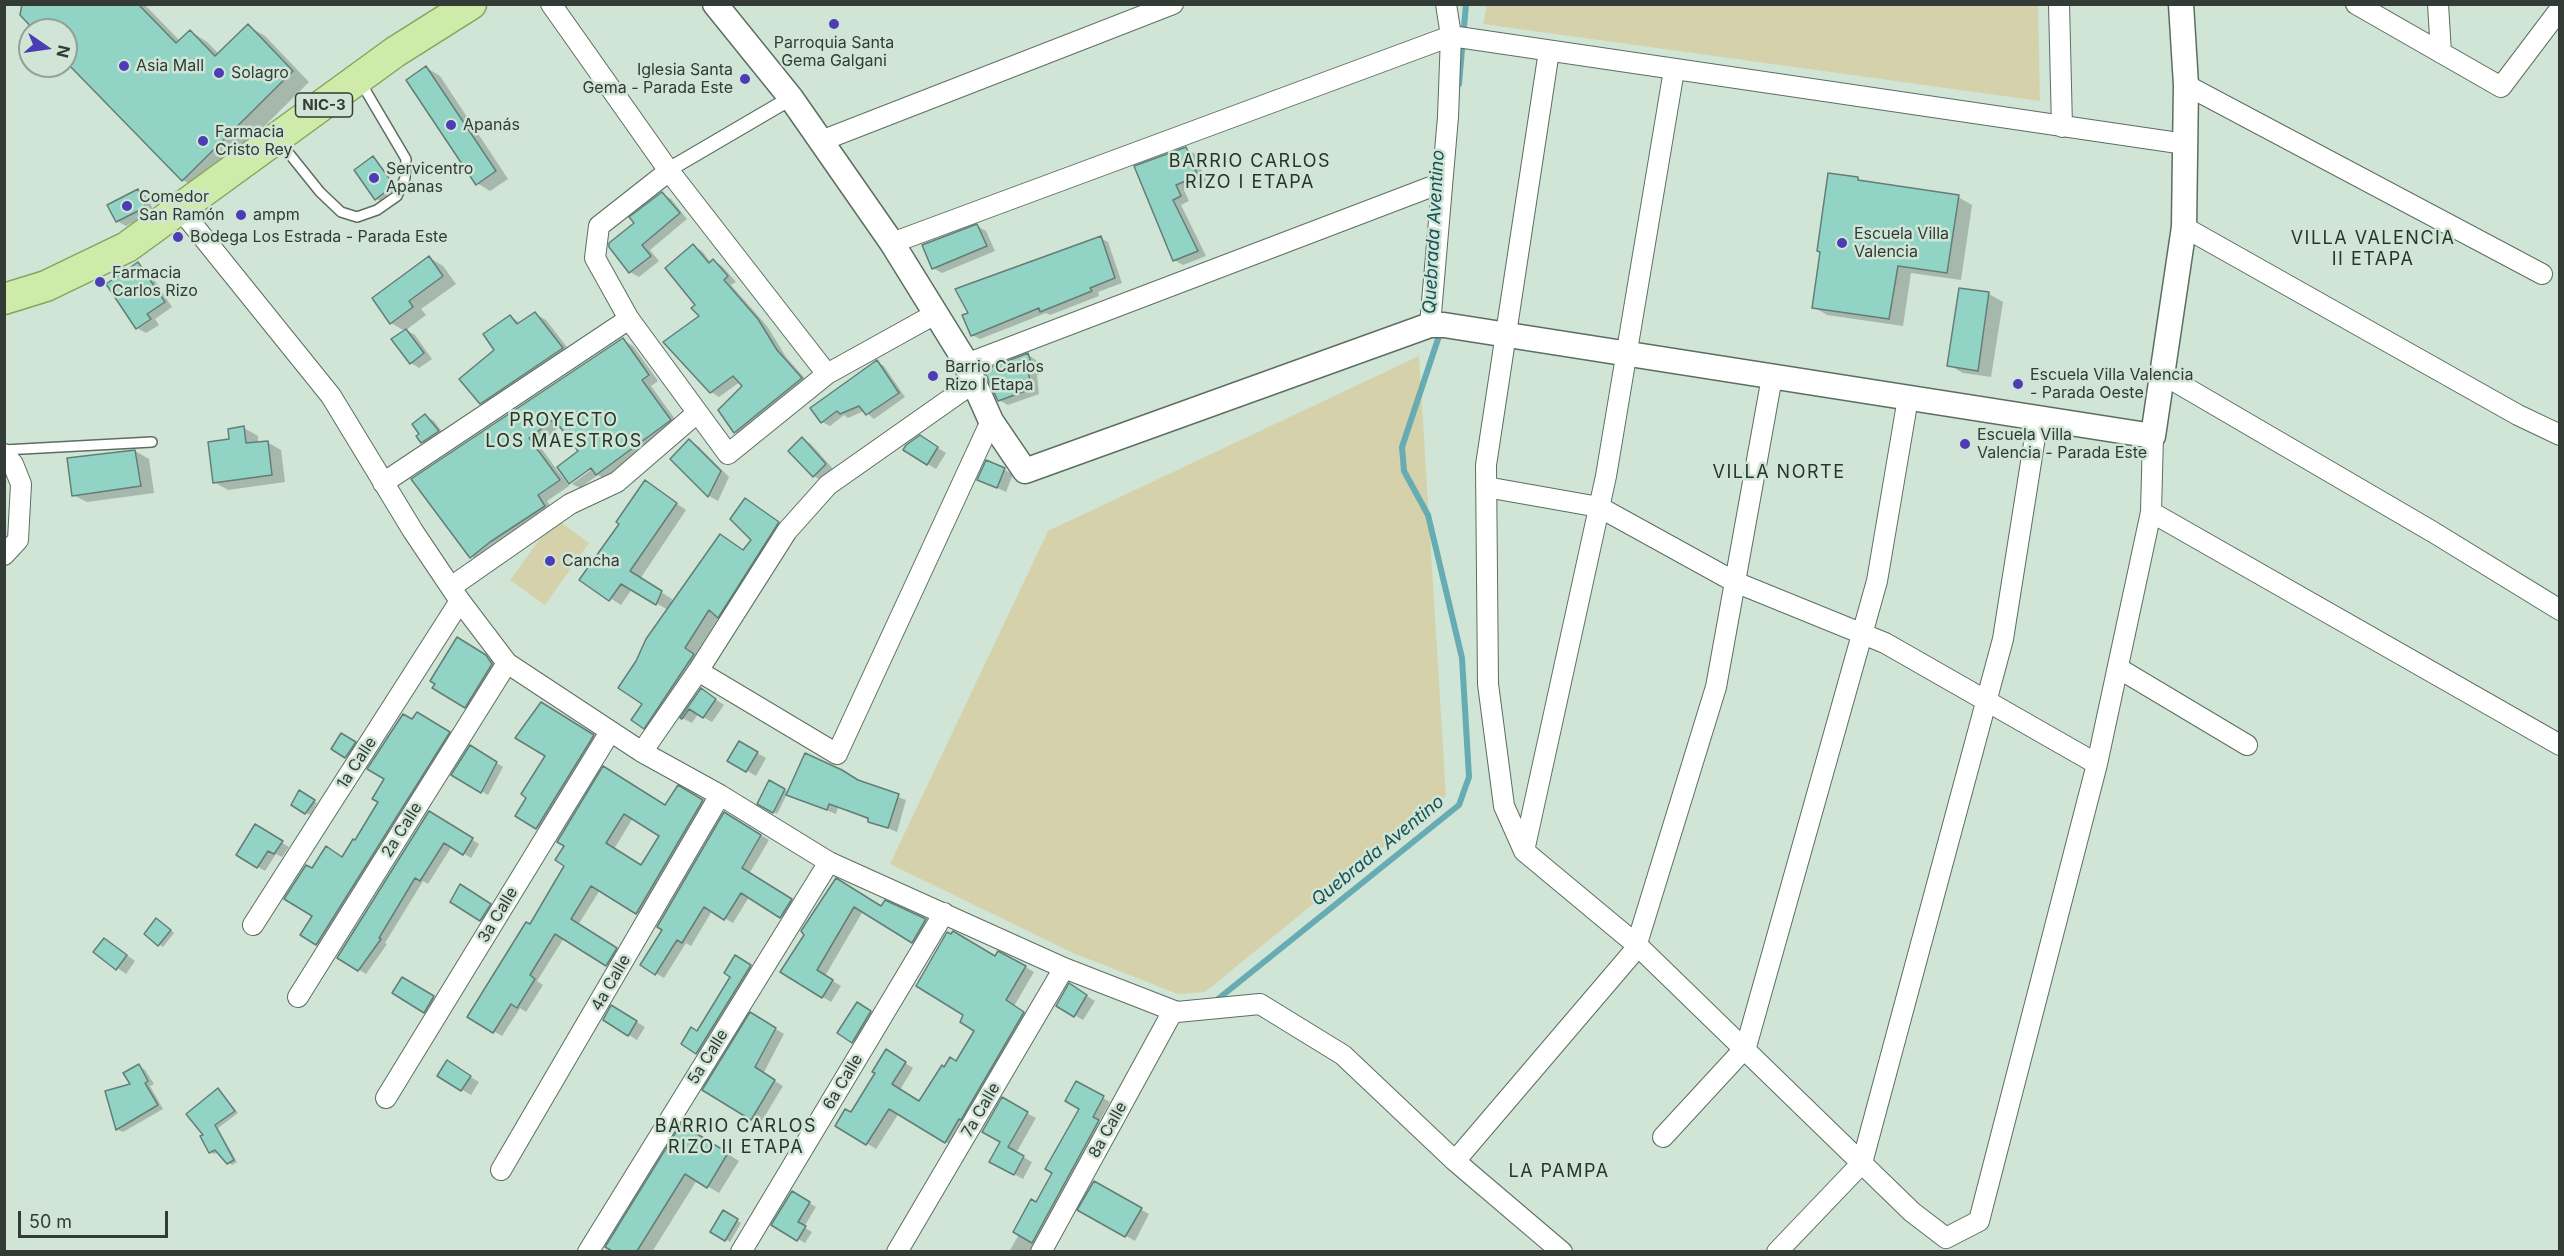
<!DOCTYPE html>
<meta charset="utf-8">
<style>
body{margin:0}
#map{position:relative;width:2564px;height:1256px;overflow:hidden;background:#d0e5d6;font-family:Inter,sans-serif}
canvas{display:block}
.frame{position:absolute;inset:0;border:6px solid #323b35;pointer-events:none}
.north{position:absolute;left:18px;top:18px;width:60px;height:60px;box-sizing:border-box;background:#d0e5d6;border:2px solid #91a196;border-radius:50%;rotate:103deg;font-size:16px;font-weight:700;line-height:24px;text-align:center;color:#323b35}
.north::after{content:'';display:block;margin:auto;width:21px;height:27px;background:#4c3db4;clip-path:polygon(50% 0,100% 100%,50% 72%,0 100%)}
.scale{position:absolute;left:18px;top:1211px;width:150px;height:27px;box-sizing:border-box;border:3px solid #323b35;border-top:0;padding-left:8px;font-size:18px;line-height:21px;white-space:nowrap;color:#323b35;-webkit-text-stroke:4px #d0e5d6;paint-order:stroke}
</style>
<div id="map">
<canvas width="2564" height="1256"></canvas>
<div class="frame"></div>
<div class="north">N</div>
<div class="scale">50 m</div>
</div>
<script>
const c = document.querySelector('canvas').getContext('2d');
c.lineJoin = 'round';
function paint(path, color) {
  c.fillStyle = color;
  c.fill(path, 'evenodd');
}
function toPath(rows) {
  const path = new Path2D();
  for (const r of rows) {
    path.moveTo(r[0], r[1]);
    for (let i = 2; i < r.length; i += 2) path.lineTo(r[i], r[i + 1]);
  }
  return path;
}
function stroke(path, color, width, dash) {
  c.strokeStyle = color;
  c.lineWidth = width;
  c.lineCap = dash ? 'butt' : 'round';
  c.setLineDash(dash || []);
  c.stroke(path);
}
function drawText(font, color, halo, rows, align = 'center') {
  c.font = font + ' Inter,sans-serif';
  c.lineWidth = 5;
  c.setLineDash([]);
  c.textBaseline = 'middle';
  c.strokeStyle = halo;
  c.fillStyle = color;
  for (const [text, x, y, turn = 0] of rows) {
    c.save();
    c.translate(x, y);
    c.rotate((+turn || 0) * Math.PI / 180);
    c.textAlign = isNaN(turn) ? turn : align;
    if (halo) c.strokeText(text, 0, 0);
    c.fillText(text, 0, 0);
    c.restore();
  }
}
const green = toPath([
 [1487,4,2038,5,2040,101,1483,24],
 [1419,356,1446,796,1205,992,1178,994,1073,953,890,864,1048,531],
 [555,518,589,543,545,605,510,580]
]);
const shadow = toPath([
 [24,4,144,4,180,41,190,31,207,42,219,54,248,26,265,36,309,82,200,190,183,180,66,60,66,30,36,30],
 [427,68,440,76,508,179,490,191,477,183],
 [1186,149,1195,154,1206,181,1184,190,1189,201,1181,205,1206,256,1183,265,1174,260,1136,167],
 [374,158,397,188,380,201,376,198],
 [1829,175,1958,197,1972,205,1961,280,1911,273,1903,326,1827,315,1814,307],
 [138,191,147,196,154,212,126,226,117,221],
 [662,194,671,199,687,219,650,250,659,261,639,277,630,272,636,223],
 [977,226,986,231,995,251,942,273,933,268],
 [1100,238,1108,242,1122,283,1098,292,1099,296,1050,315,1046,313,980,339,972,335],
 [693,246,702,251,711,263,714,261,722,266,736,282,731,285,767,326,786,357,810,384,743,437,735,432,744,386,740,382,719,397,711,392,701,316,697,305],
 [430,258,443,266,456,284,421,309,426,315,406,330,415,335,432,359,419,368,411,363,405,331,391,323],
 [138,264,147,269,172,307,155,319,159,325,146,333,137,328],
 [1960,290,1989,294,2003,302,1991,377,1963,373,1949,365],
 [535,314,546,320,573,355,492,409,481,403,496,350,510,317,521,323],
 [623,340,633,346,658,381,651,386,680,426,607,480,598,475,580,488,572,484,598,465,596,462,570,483,580,452,561,426,538,444,569,486,547,501,554,512,481,562,471,556,413,480],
 [1028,355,1036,360,1041,374,1037,375,1039,394,1008,405,999,400],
 [877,362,884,366,905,397,874,419,864,411,848,418,844,415,830,426,822,422],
 [425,416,434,421,446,437,431,447,422,442,421,434],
 [244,428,258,436,258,443,267,442,281,450,285,482,228,490,214,482,231,441],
 [920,437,946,453,936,469,905,450],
 [803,439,811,444,834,470,822,481,814,476],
 [690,441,698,446,729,477,718,501,709,496,672,459],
 [135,451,149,459,154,493,87,502,73,495],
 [987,462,1013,474,1006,492,979,479],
 [646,482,686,510,640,579,672,599,670,607,744,551,753,540,756,506,789,529,729,623,719,617,695,655,704,662,655,733,644,727,644,704,668,610,632,589,621,605,582,580,621,524],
 [457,639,495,662,501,669,474,712,434,688],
 [701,690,724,705,712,722,698,714,692,723,682,718],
 [541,704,601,741,545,832,517,815,547,756],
 [417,714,457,738,325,949,302,935,314,916,313,870,343,858,356,842,380,802,386,779],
 [341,735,359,745,350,759,333,749],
 [739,743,766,758,756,776,729,760],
 [470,747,503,767,488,795,453,774],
 [604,768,666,807,678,787,711,806,645,918,600,890,578,925,624,954,615,969,564,938,537,981,543,985,526,1012,520,1008,502,1036,470,1017,530,926,566,866],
 [633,818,661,835,642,866,614,849],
 [769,782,789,792,860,782,906,800,897,832,838,807,836,814,787,794,777,814,759,803],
 [300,792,317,803,310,815,293,805],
 [429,813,479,844,471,858,452,846,428,884,423,881,385,943,387,944,366,974,339,957],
 [725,814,769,840,749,874,799,905,789,921,749,897,733,923,712,911,691,946,686,943,664,978,642,965,664,929],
 [255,826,289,847,282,857,276,854,265,871,238,855],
 [836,880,882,908,885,902,934,925,921,947,863,911,825,976,841,986,831,1002,782,972],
 [461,886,499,910,490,925,452,902],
 [161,922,174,933,163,947,146,934],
 [113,945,135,961,126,974,95,952],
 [735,957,759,971,706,1058,683,1044,698,1033,732,976],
 [996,958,1015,961,1034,972,1014,1006,1032,1018,954,1147,899,1113,876,1149,837,1125,852,1114,877,1073,886,1051,913,1068,900,1090,920,1103,945,1069,956,1063,976,1030],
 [403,979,442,1003,433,1017,394,993],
 [1069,985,1095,1001,1083,1020,1058,1005],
 [858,1004,874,1014,857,1043,839,1033],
 [612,1007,645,1027,637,1040,629,1035],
 [751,1014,784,1034,763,1074,783,1086,760,1124,704,1089],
 [447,1063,479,1082,471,1095,439,1076],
 [139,1066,145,1070,154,1084,150,1086,163,1109,123,1132,117,1129],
 [1077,1083,1110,1102,1099,1122,1106,1126,1039,1252,1009,1252,1054,1173,1081,1109],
 [218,1089,238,1113,218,1128,237,1162,232,1165,219,1152,214,1154,210,1152,206,1136],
 [1002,1100,1036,1118,1016,1153,1032,1162,1023,1179,991,1161,1002,1142],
 [693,1132,739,1161,719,1193,697,1180,652,1252,615,1252,607,1247],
 [1094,1183,1149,1214,1135,1241,1080,1210],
 [793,1193,816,1207,804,1227,812,1232,805,1243,773,1224],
 [724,1212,741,1223,730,1242,712,1231]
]);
const stream = toPath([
 [1459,84,1466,4],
 [1213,1003,1459,805,1469,777,1462,658,1428,515,1404,471,1402,447,1441,330]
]);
const building = toPath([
 [22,4,138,4,176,43,190,30,215,56,248,24,293,71,182,181,66,62,66,30,34,30,20,15,22,4],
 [426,66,496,171,476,185,406,80,426,66],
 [1186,147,1198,176,1176,185,1181,196,1173,200,1198,251,1173,261,1134,166,1186,147],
 [373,156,394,185,375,200,354,170,373,156],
 [1828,173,1858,177,1858,180,1959,195,1947,273,1898,266,1889,319,1812,308,1820,252,1817,251,1828,173],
 [138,189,146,207,116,222,107,205,138,189],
 [662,192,680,213,642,245,651,256,629,273,609,247,609,243,634,223,629,217,662,192],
 [977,224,987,246,932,269,922,245,977,224],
 [1101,236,1115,278,1090,288,1092,291,1040,312,1039,308,971,336,962,315,968,313,955,289,1101,236],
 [693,244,709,263,713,259,728,276,724,280,758,319,777,350,802,378,734,433,718,410,742,386,733,376,710,393,663,342,699,316,691,308,695,305,665,268,693,244],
 [429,256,443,276,409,301,413,307,390,324,372,298,429,256],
 [138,262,165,302,147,314,151,319,136,329,106,284,138,262],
 [1959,288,1989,292,1978,371,1947,366,1959,288],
 [535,312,563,348,480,404,459,379,494,350,483,334,510,315,517,324,535,312],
 [406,329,424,353,410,364,391,339,406,329],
 [623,338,649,375,642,380,671,420,596,475,591,468,569,484,557,467,578,451,554,419,529,438,560,480,538,495,545,506,490,542,470,558,411,479,623,338],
 [1028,353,1033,369,1028,370,1031,389,998,401,984,370,1028,353],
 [877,360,899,393,866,415,859,406,840,414,837,411,821,423,810,408,877,360],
 [425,414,439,431,421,443,416,436,419,434,412,424,425,414],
 [244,426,246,443,268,441,272,475,213,483,208,442,229,439,228,429,244,426],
 [920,435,938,447,927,465,903,450,906,445,920,435],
 [802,437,826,464,813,477,788,451,802,437],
 [689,439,721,471,708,497,670,459,689,439],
 [135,450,141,486,72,496,67,458,135,450],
 [986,460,1005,468,997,488,977,480,986,460],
 [645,480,677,503,630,571,662,591,656,605,621,584,609,601,579,580,619,524,616,522,645,480],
 [745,498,779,522,718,618,709,610,685,648,694,654,644,729,631,720,642,704,618,688,636,661,646,639,720,534,743,550,751,540,730,519,745,498],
 [457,637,486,655,492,664,465,708,432,688,435,684,430,681,457,637],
 [701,688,716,699,703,718,689,709,682,719,680,718,701,688],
 [541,702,594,735,536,829,515,816,526,798,521,794,545,756,515,738,541,702],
 [417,712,450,732,316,945,300,935,312,916,284,899,306,865,312,868,326,846,342,857,353,839,355,840,378,802,372,799,384,779,367,769,403,714,412,719,417,712],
 [341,733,356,742,345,758,331,749,341,733],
 [739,741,758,752,746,772,727,761,739,741],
 [470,745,497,762,481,793,451,775,470,745],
 [805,753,842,770,858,780,899,794,888,828,868,822,868,818,829,804,827,810,786,795,805,753],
 [603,766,665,805,678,785,703,800,636,914,591,886,571,919,617,948,606,966,555,934,530,975,535,979,517,1008,511,1004,493,1033,467,1017,526,922,530,924,564,866,555,860,564,846,557,842,603,766],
 [624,814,659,836,641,865,606,843,624,814],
 [769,780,785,789,773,813,757,804,769,780],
 [299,790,315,800,305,814,291,805,299,790],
 [429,811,473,838,463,855,444,843,420,881,415,878,379,938,381,939,358,971,337,958,429,811],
 [724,812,761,835,742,868,792,899,780,918,741,893,724,920,704,907,682,943,677,940,655,975,640,965,662,930,657,927,724,812],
 [255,824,283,841,274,854,268,851,257,868,236,855,255,824],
 [836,878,881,906,885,900,926,919,912,943,854,907,817,970,833,980,822,998,780,972,804,935,801,931,836,878],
 [460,884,491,904,480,921,450,902,460,884],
 [156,918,171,930,158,946,144,934,156,918],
 [953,931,995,956,998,951,1026,966,1006,1000,1024,1012,961,1120,959,1119,945,1143,889,1109,866,1145,835,1126,845,1109,851,1112,875,1073,872,1072,886,1049,906,1062,892,1084,919,1101,942,1065,944,1067,950,1057,956,1061,974,1031,960,1022,963,1015,916,986,947,932,951,934,953,931],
 [104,938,127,955,116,970,93,952,104,938],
 [735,955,751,965,696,1054,681,1044,691,1027,697,1031,730,977,724,973,735,955],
 [402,977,434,996,424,1013,392,993,402,977],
 [1069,983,1087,995,1074,1017,1056,1006,1069,983],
 [857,1002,871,1011,852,1043,837,1033,857,1002],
 [611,1005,637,1021,628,1036,603,1020,611,1005],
 [750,1012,776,1028,755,1067,775,1080,751,1120,702,1090,750,1012],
 [447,1060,471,1076,461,1091,437,1076,447,1060],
 [139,1064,148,1081,145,1083,158,1105,116,1130,105,1091,130,1084,123,1073,139,1064],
 [1076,1081,1104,1096,1093,1117,1099,1120,1032,1243,1013,1232,1031,1199,1036,1202,1052,1173,1045,1169,1079,1109,1065,1101,1076,1081],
 [218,1088,235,1111,215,1125,234,1160,227,1164,215,1150,209,1153,200,1136,203,1135,186,1114,218,1088],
 [1002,1097,1028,1112,1008,1147,1024,1156,1014,1175,989,1162,1000,1142,982,1132,1002,1097],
 [681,1124,728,1153,707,1188,685,1174,637,1251,612,1251,605,1247,681,1124],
 [1094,1181,1142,1208,1125,1237,1077,1210,1094,1181],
 [792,1191,810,1202,798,1222,806,1226,797,1241,771,1225,792,1191],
 [723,1210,738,1219,725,1241,710,1232,723,1210]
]);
const service = toPath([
 [279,141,320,192,341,212,357,217,377,210,397,196,405,178,406,159,360,81],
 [4,450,152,442]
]);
const pedestrian = toPath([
 [668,170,791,98]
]);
const minor = toPath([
 [551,4,669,171,827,374],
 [2059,4,2062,127],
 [2356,4,2501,87,2560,9],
 [2438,4,2441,53],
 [1549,51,1486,465,1488,684,1504,806,1524,851,1637,945,1912,1212,1946,1238,1979,1221,2097,764,2151,512,2153,436],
 [2186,85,2542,274],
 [821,141,1173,4],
 [669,171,599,226,595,258,629,319,728,454,827,374,937,313],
 [181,210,331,396,413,531,460,601,507,663,642,752,720,795,829,862,1064,968,1177,1012,1260,1004,1343,1055,1455,1161,1562,1252],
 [2184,227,2518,415,2560,435],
 [892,243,1451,36,2185,144],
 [1430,325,1448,117,1451,36,1446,4],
 [966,364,1441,183],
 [2164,375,2433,532,2560,610],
 [4,454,13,464,21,484,18,540,4,555],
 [383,483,629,319],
 [1486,487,1599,507,1735,582,1885,643,2097,764],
 [2151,512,2560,745],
 [451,587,570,504,617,482,697,413],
 [2118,668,2247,745],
 [698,671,837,754,991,421],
 [642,752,698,671,787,531,828,485,973,383],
 [1524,851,1606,476,1674,70],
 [253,925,460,601],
 [298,997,507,663],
 [386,1098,610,732],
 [1663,1137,1746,1047,1877,581,1908,398],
 [1455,1161,1635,950,1716,687,1772,377],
 [501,1170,720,795],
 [588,1252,829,862],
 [741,1252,944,913],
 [897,1252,1064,968],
 [1041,1252,1173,1011,1177,1012],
 [1777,1252,1862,1163,2003,639,2038,418]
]);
const tertiary = toPath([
 [715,4,791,98,892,243,962,356,991,421,1025,471,1430,325,1444,325,2153,436,2184,227,2186,85,2181,4]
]);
const primary = toPath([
 [4,299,46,286,127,247,395,52,471,4]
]);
const markers = [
 [834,24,6,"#4c3db4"],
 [124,66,6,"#4c3db4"],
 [219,73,6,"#4c3db4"],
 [745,79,6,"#4c3db4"],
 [451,125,6,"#4c3db4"],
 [203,141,6,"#4c3db4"],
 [374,178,6,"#4c3db4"],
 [127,206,6,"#4c3db4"],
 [241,215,6,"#4c3db4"],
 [178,237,6,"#4c3db4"],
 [1842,243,6,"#4c3db4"],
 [100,282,6,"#4c3db4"],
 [933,376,6,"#4c3db4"],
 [2018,384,6,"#4c3db4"],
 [1965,444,6,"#4c3db4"],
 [550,561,6,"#4c3db4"]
];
const shields = [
 [324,105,57]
];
const shieldNames = [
 ["NIC-3",324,105]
];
const poiNames = [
 ["Parroquia Santa",834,43,"center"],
 ["Gema Galgani",834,61,"center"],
 ["Asia Mall",136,66],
 ["Iglesia Santa",733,70,"right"],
 ["Gema - Parada Este",733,88,"right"],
 ["Solagro",231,73],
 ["Apanás",463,125],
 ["Farmacia",215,132],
 ["Cristo Rey",215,150],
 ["Servicentro",386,169],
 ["Apanas",386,187],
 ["Comedor",139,197],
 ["San Ramón",139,215],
 ["ampm",253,215],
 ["Escuela Villa",1854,234],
 ["Valencia",1854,252],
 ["Bodega Los Estrada - Parada Este",190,237],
 ["Farmacia",112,273],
 ["Carlos Rizo",112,291],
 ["Barrio Carlos",945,367],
 ["Rizo I Etapa",945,385],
 ["Escuela Villa Valencia",2030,375],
 ["- Parada Oeste",2030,393],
 ["Escuela Villa",1977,435],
 ["Valencia - Parada Este",1977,453],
 ["Cancha",562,561]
];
const streetNames = [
 ["1a Calle",357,763,-57],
 ["2a Calle",402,830,-58],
 ["3a Calle",498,915,-59],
 ["4a Calle",611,983,-60],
 ["5a Calle",708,1057,-58],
 ["6a Calle",843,1082,-59],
 ["7a Calle",981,1110,-60],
 ["8a Calle",1108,1130,-61]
];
const neighbourhoodNames = [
 ["BARRIO CARLOS",1250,162],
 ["RIZO I ETAPA",1250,183],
 ["VILLA VALENCIA",2373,239],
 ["II ETAPA",2373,260],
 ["PROYECTO",564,421],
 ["LOS MAESTROS",564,442],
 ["VILLA NORTE",1779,473],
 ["BARRIO CARLOS",736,1127],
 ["RIZO II ETAPA",736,1148],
 ["LA PAMPA",1559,1172]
];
const waterNames = [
 ["Quebrada Aventino",1434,232,-87],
 ["Quebrada Aventino",1378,851,-39]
];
paint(green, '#d5d2ab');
paint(shadow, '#0003');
stroke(stream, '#67abb3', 6);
paint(building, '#91d3c5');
stroke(building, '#647d77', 1.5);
stroke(service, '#5c6e61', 12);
stroke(pedestrian, '#5c6e61', 16);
stroke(minor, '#5c6e61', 22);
stroke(tertiary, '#5c6e61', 27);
stroke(primary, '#83a55c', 33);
stroke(service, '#fff', 9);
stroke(pedestrian, '#fff', 14);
stroke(minor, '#fff', 20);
stroke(tertiary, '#fff', 24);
stroke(primary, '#ceebaa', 30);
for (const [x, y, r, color] of markers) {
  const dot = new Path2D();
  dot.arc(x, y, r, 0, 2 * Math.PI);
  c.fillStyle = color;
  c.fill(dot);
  stroke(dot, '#d0e5d6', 2);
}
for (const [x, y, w] of shields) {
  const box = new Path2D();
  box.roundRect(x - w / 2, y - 12, w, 24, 4.5);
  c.fillStyle = '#d0e5d6';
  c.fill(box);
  stroke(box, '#323b35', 1.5);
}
drawText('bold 15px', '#323b35', null, shieldNames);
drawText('16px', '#323b35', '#d0e5d6', poiNames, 'left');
drawText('16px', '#323b35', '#d0e5d6', streetNames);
c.letterSpacing = '1.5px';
drawText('18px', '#26362b', '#d0e5d6', neighbourhoodNames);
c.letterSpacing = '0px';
drawText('italic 18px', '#165258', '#d0e5d6', waterNames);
</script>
